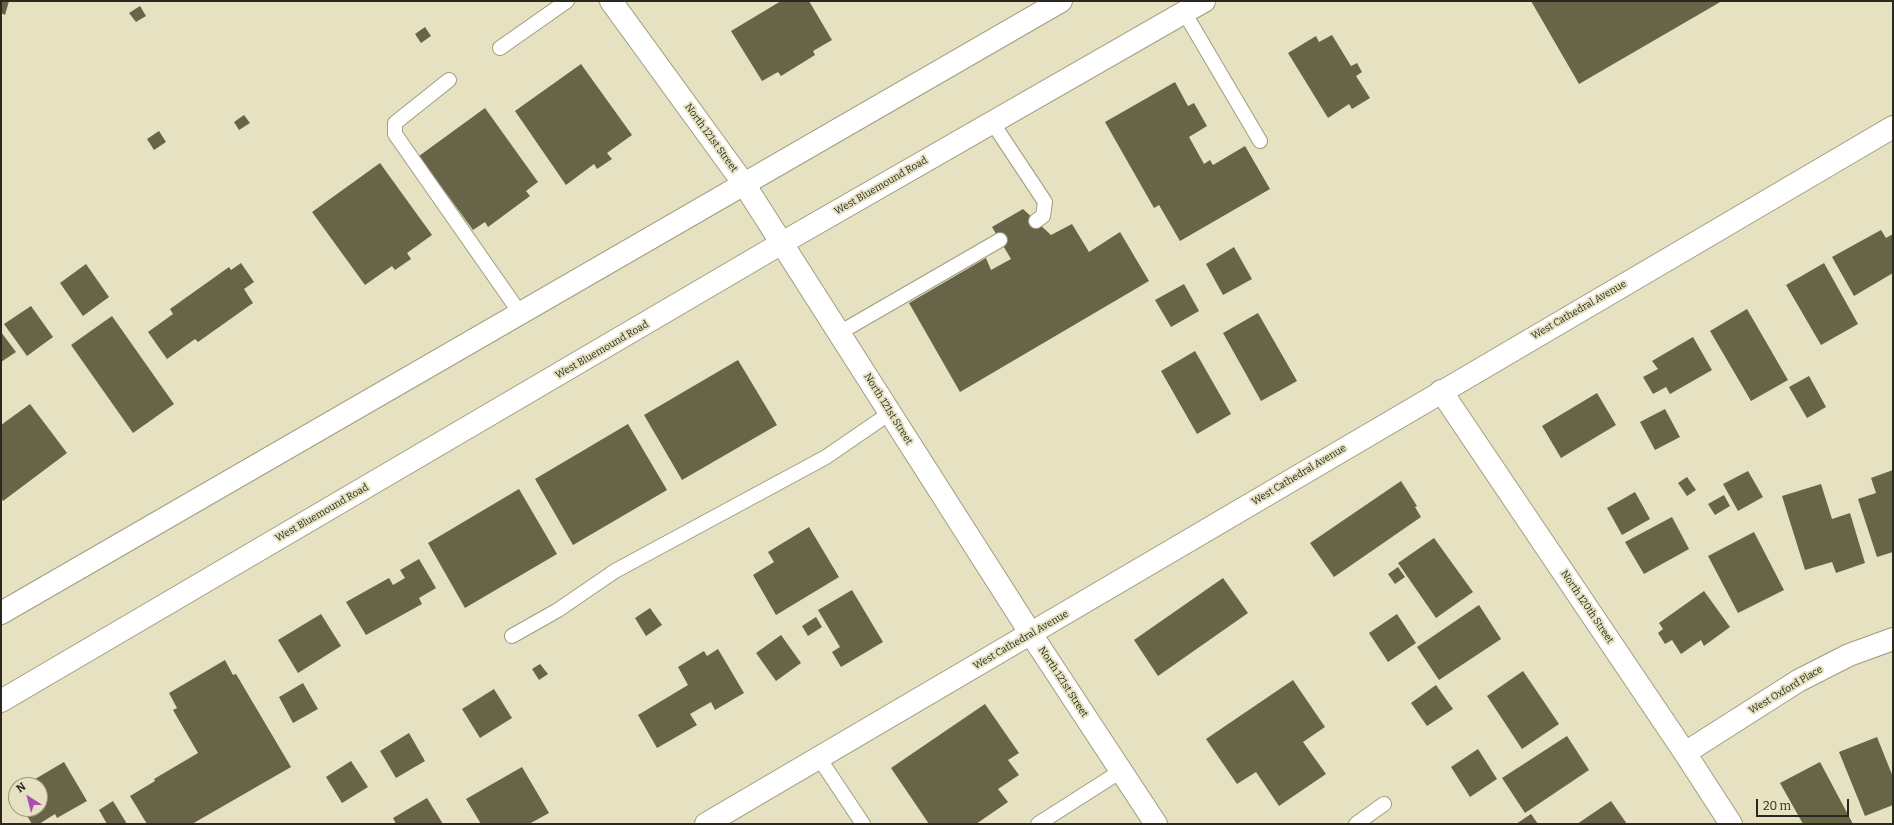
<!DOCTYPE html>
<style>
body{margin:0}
#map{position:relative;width:1894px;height:825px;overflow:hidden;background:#e6e1c1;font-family:Bitter,serif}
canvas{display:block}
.frame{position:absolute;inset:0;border:2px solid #2b291d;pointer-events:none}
.north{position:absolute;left:8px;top:777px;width:40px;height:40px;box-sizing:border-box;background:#e6e1c1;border:1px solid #9b977f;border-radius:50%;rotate:324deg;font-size:11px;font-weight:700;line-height:16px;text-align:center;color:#2b291d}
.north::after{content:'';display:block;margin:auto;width:14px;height:18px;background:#ac4db6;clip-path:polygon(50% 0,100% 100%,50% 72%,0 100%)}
.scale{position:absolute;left:1756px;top:799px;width:93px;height:18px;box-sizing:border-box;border:2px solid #2b291d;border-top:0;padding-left:5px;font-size:12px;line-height:14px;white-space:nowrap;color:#2b291d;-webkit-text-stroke:3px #e6e1c1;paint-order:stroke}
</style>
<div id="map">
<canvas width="1894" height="825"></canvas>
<div class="frame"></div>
<div class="north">N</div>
<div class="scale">20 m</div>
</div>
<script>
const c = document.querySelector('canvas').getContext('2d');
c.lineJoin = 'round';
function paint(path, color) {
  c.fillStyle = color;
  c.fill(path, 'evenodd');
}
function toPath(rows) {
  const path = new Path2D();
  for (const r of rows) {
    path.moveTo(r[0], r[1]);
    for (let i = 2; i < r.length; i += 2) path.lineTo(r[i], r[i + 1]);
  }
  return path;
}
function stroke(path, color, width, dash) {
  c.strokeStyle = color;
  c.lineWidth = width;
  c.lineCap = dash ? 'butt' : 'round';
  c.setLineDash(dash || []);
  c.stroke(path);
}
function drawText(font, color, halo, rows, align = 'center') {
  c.font = font + ' Bitter,serif';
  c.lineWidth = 4;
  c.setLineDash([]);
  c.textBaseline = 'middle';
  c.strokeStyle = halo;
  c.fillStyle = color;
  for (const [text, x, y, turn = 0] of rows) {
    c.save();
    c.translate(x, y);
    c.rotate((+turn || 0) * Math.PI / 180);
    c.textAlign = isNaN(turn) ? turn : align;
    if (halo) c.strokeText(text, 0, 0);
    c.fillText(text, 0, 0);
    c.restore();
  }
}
const building = toPath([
 [1,1,9,1,5,15,1,13],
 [781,1,809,1,832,40,813,51,815,55,781,76,778,72,762,81,731,31],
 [1531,1,1722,1,1579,84],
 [140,6,146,16,136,22,129,13],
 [425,27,431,36,421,43,415,34],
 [1332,35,1351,66,1357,63,1362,72,1356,76,1370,98,1352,109,1349,104,1328,118,1288,53,1316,36,1319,42],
 [581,64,632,135,607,153,612,159,597,169,594,164,566,185,515,111],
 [1175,82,1188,106,1194,103,1207,126,1189,137,1204,164,1210,160,1213,165,1245,146,1270,189,1180,241,1159,205,1154,208,1105,122],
 [485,108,538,182,526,191,530,196,488,227,485,222,473,230,419,156],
 [244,115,250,123,239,130,234,122],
 [159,131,166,142,154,150,147,139],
 [380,163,432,235,407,253,411,259,395,270,392,266,365,285,312,212],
 [1023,209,1051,235,1072,224,1089,252,1120,232,1149,281,960,392,909,303,986,258,991,270,1011,259,992,227],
 [1881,230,1886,238,1893,234,1893,273,1854,296,1832,257],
 [1234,247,1252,279,1223,295,1206,264],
 [241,263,254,282,244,289,253,303,198,342,195,339,167,359,148,332,173,314,170,309,229,267,231,270],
 [1824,263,1858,324,1821,345,1786,285],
 [86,264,109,297,83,316,60,283],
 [1184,284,1199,311,1171,327,1155,300],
 [31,306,53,337,27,356,4,324],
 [1747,309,1788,380,1751,401,1710,331],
 [1258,313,1297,381,1261,401,1223,333],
 [112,316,174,404,133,433,71,345],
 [1,332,16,352,1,362],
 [1693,337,1712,370,1670,394,1666,387,1653,394,1643,377,1658,369,1652,361],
 [1195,351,1231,414,1197,434,1161,371],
 [738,360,777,425,682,480,644,415],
 [1809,376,1826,407,1807,418,1789,387],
 [1597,393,1616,425,1561,458,1542,426],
 [30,404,67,453,3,501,1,497,1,425],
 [1665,409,1680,437,1655,450,1640,422],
 [628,424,667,490,573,545,535,479],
 [1893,470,1893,552,1877,557,1858,499,1876,493,1871,478],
 [1748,471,1763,497,1738,511,1723,484],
 [1687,477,1696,490,1687,496,1678,483],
 [1401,481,1417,506,1415,507,1421,517,1334,577,1310,543],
 [1821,484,1832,519,1850,513,1865,563,1836,573,1832,562,1805,570,1782,496],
 [519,489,557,554,465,608,428,543],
 [1635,492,1650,519,1622,535,1607,508],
 [1724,495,1730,506,1715,515,1708,504],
 [1672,517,1689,549,1644,574,1625,542],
 [809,527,839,577,776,615,753,575,774,562,768,552],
 [1754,532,1784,590,1738,613,1708,556],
 [1434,538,1473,592,1436,618,1398,563],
 [419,559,436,588,419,598,422,604,366,635,346,602,389,578,393,585,405,578,400,570],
 [1398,567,1405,577,1395,584,1388,574],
 [1223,578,1248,613,1158,676,1134,640],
 [852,590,883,642,841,667,832,652,840,647,818,610],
 [1704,591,1730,627,1704,646,1701,640,1681,654,1672,640,1665,644,1658,633,1663,629,1659,623],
 [1479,605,1501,639,1439,680,1417,647],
 [650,608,662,625,646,636,635,618],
 [321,614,341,646,298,673,278,640],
 [1397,614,1416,643,1388,662,1369,633],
 [816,617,822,627,808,636,802,626],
 [781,635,801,663,776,681,756,653],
 [718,649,744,693,715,710,711,702,690,714,697,725,657,748,638,715,688,685,678,667,704,651,707,656],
 [225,660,233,675,236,674,291,767,192,824,147,824,130,796,155,781,154,779,198,753,173,710,177,708,169,693],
 [540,664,548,674,539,680,532,669],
 [1523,671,1559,724,1522,749,1487,696],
 [1293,680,1325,727,1303,742,1326,774,1279,806,1256,772,1237,784,1206,739],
 [303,683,318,709,293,723,279,697],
 [1436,685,1453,709,1427,726,1411,703],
 [494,689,512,718,480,738,462,709],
 [985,704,1019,753,1008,760,1019,775,998,789,1008,802,976,824,929,824,891,768],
 [409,733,425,761,396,778,380,751],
 [1567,736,1589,770,1525,813,1502,778],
 [1877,737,1893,777,1893,805,1865,816,1839,752],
 [1478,749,1497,779,1470,797,1451,767],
 [351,761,368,787,342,803,326,777],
 [64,762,87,801,57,818,55,814,39,824,32,824,23,809,40,809,40,785,25,785],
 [1820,762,1853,824,1803,824,1780,783],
 [522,767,549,813,529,824,481,824,466,799],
 [427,798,443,824,396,824,393,818],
 [113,801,127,824,107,824,99,810],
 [1611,801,1627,824,1577,824],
 [1531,814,1538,824,1516,824]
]);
const service = toPath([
 [1184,12,1260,141],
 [500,48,567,1],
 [449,80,395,123,395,134,520,313],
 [992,122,1045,202,1043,216,1036,221],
 [839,333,1000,240],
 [512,636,558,610,615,571,826,457,890,413],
 [819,758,863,824],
 [1038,824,1121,771],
 [1356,824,1384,804]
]);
const minor = toPath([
 [611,1,744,184],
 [1441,391,1685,753,1731,824],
 [1685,753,1798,681,1849,655,1893,639],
 [706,824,1893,127]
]);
const tertiary = toPath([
 [744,184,1031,634,1156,824]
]);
const primary = toPath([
 [1,613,1061,1],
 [1,701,782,243,1204,1]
]);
const streetNames = [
 ["North 121st Street",711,138,54],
 ["West Bluemound Road",881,186,-30],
 ["West Cathedral Avenue",1579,310,-30],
 ["West Bluemound Road",602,350,-30],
 ["North 121st Street",888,409,58],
 ["West Cathedral Avenue",1299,475,-31],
 ["West Bluemound Road",322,513,-30],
 ["North 120th Street",1587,607,56],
 ["West Cathedral Avenue",1021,640,-30],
 ["North 121st Street",1063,682,57],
 ["West Oxford Place",1786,690,-31]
];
paint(building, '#686448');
stroke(service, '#a09c7e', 16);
stroke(minor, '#a09c7e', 24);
stroke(tertiary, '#a09c7e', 24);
stroke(primary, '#a09c7e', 24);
stroke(service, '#fff', 14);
stroke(minor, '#fff', 22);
stroke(tertiary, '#fff', 22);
stroke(primary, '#fff', 22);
drawText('10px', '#2b291d', '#e6e1c1', streetNames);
</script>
